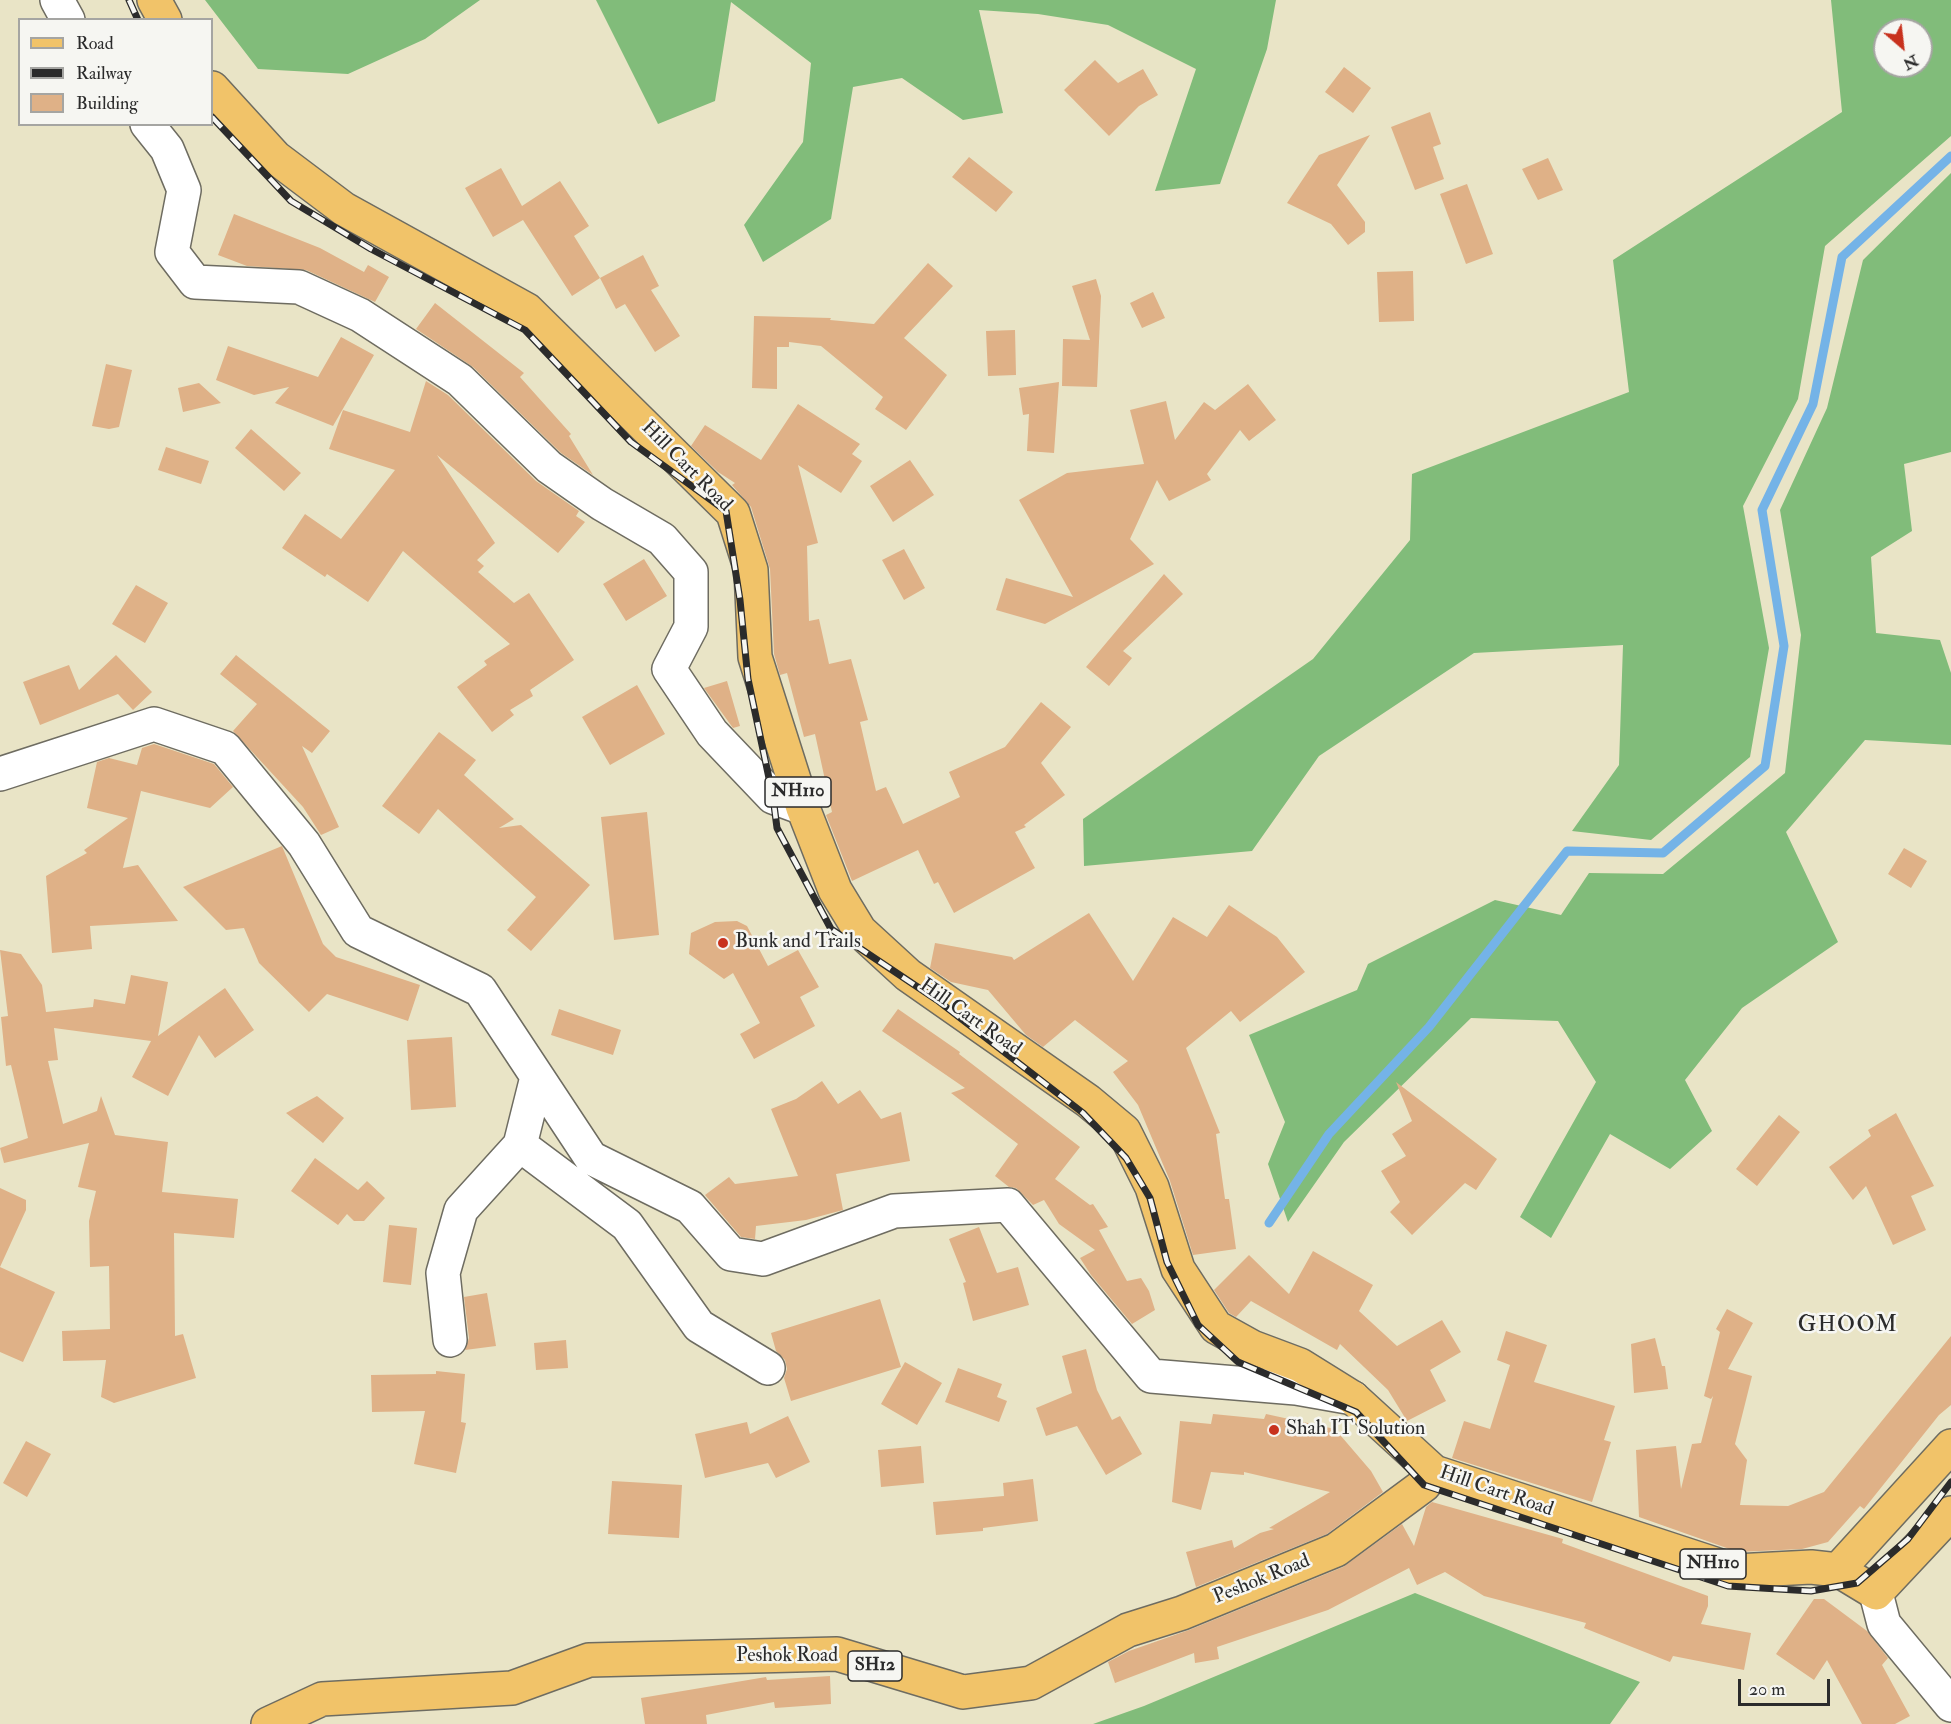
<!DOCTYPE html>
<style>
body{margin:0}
#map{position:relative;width:1951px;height:1724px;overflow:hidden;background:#e9e4c6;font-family:"IM FELL Double Pica",serif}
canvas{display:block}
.legend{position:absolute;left:18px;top:18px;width:195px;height:108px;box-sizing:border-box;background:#f6f6f2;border:2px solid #a5a5a2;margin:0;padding:8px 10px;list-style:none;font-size:18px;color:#2b2b2b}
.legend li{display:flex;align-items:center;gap:12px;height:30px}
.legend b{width:30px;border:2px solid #a5a5a2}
.north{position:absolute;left:1873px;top:18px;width:60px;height:60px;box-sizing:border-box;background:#f6f6f2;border:2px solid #a5a5a2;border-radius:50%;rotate:152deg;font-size:16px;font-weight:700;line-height:24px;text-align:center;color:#2b2b2b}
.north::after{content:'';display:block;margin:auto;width:21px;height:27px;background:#c8321e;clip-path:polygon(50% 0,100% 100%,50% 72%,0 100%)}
.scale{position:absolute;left:1738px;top:1679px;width:92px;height:27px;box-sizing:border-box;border:3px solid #2b2b2b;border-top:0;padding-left:8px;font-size:18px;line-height:21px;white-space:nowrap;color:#2b2b2b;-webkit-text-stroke:4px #f6f6f2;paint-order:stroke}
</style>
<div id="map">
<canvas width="1951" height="1724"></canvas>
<ul class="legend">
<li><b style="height:8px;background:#f1c369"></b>Road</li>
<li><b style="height:8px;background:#2b2b2b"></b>Railway</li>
<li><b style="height:16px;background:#dfb187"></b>Building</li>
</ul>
<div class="north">N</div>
<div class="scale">20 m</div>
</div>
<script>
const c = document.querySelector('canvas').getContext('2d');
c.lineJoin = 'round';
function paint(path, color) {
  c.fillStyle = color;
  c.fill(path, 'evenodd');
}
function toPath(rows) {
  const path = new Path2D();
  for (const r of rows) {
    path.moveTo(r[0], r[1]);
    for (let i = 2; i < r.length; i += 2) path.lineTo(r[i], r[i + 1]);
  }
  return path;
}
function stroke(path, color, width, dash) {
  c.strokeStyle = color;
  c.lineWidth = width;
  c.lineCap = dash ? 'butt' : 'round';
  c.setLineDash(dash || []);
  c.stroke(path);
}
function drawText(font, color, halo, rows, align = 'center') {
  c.font = font + ' "IM FELL Double Pica",serif';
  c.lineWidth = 5;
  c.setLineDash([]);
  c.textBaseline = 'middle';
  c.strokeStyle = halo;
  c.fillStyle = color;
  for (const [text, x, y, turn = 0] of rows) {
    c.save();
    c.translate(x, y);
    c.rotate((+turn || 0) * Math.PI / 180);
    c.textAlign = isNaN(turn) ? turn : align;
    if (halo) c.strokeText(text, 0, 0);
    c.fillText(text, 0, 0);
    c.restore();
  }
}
const forest = toPath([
 [205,0,480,0,425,39,348,74,258,69],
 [596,0,1276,0,1267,49,1220,184,1155,191,1196,69,1108,25,1038,14,979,10,1003,113,963,120,902,78,853,87,831,219,763,262,744,225,803,142,811,63,731,2,715,101,658,124],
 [1831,0,1951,0,1951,136,1825,246,1798,399,1743,506,1769,648,1750,757,1651,840,1572,831,1619,765,1623,645,1474,653,1319,756,1252,851,1084,866,1083,819,1313,659,1410,540,1412,474,1629,392,1613,260,1842,112],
 [1885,30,1921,30,1921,66,1885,66],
 [1951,173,1951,452,1904,464,1912,531,1871,557,1876,633,1940,640,1951,673,1951,745,1865,740,1786,832,1838,942,1742,1008,1685,1080,1712,1131,1670,1169,1610,1134,1551,1238,1520,1217,1596,1082,1558,1021,1471,1018,1344,1142,1288,1222,1268,1164,1285,1122,1249,1035,1357,990,1368,964,1495,900,1561,915,1589,873,1663,874,1785,773,1801,635,1780,510,1827,408,1863,260],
 [1415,1593,1640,1682,1610,1724,1093,1724,1144,1706]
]);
const stream = toPath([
 [1269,1223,1329,1134,1429,1027,1567,851,1663,853,1765,766,1784,646,1762,510,1813,404,1842,257,1951,156]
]);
const building = toPath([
 [1095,60,1118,83,1143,69,1158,95,1139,106,1109,136,1064,90],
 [1344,67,1371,88,1353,113,1325,92],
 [1430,112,1441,144,1433,147,1444,179,1415,190,1391,127],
 [1370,135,1337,185,1365,222,1365,232,1348,245,1331,224,1287,203,1319,155],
 [969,157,1013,192,996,212,952,177],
 [1548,158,1563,190,1538,200,1522,169],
 [501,168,522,206,560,181,589,226,574,236,600,278,572,296,523,220,493,237,465,188],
 [1467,184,1493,254,1466,264,1440,194],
 [234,214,320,248,364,272,368,265,389,277,375,302,306,270,247,266,218,255],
 [643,255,659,286,651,290,680,336,655,352,625,304,616,309,600,278],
 [928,263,953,286,904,338,947,375,906,430,875,409,883,397,821,346,789,342,789,347,777,347,777,389,752,388,754,316,831,318,830,320,874,324],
 [1413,271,1414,321,1379,322,1377,272],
 [1096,279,1101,296,1097,387,1062,386,1063,339,1090,340,1072,286],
 [1153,292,1165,318,1142,328,1130,303],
 [435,303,524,373,520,377,571,434,569,436,593,475,561,453,473,367,416,329],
 [1015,330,1016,375,988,376,986,331],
 [341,337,374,355,333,426,275,403,289,387,254,395,216,380,228,346,318,377],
 [106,364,132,370,119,427,109,429,92,426],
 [426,381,448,395,536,481,579,511,576,516,585,522,558,553,437,455,495,543,477,560,484,566,478,572,514,603,529,593,574,660,530,690,533,696,510,710,514,715,492,732,457,687,487,665,484,661,510,644,403,551,368,602,327,574,325,577,282,548,305,514,341,539,395,470,329,449,343,410,410,432],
 [1059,382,1054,453,1027,451,1029,414,1023,415,1019,388],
 [199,383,221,403,183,412,178,388],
 [1248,384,1276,420,1249,441,1240,430,1207,474,1211,480,1169,501,1157,480,1130,539,1154,564,1045,624,996,610,1006,578,1073,597,1019,500,1067,473,1144,464,1130,410,1166,401,1175,440,1204,402,1215,410],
 [798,404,860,444,852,454,862,461,841,493,798,465,818,543,807,546,809,621,819,619,829,664,851,659,868,720,860,722,876,791,886,787,903,824,960,797,949,772,1005,747,1041,702,1071,727,1041,763,1065,795,1024,825,1026,827,1015,832,1035,868,954,913,938,882,934,884,918,850,852,881,826,815,832,812,815,734,804,737,787,673,780,675,774,654,770,569,751,507,732,485,735,483,718,472,691,446,705,425,761,460],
 [251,429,301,473,284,491,235,448],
 [166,447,209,461,201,484,158,470],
 [910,460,934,495,893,522,870,486],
 [904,549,925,588,904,600,882,560],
 [644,559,667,596,626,621,603,584],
 [1164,574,1183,594,1123,651,1132,658,1109,686,1086,667],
 [136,585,168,603,145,643,112,624],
 [116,655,152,692,133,710,118,694,40,725,23,682,69,665,79,690],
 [236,655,330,731,312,753,302,746,339,827,321,835,303,807,233,731,257,704,220,674],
 [727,681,740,726,733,728,704,688],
 [637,685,665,734,610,765,582,717],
 [439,732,476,760,464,775,514,819,499,828,521,825,590,885,531,951,507,930,536,897,438,809,419,834,382,806],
 [154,744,214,764,233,787,210,808,141,791,123,868,138,865,178,921,90,926,92,949,52,953,46,876,87,853,84,850,128,818,87,808,97,762,109,758,137,765,142,748],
 [647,812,659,935,614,940,601,817],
 [282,846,323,944,336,957,420,985,408,1021,327,994,309,1012,259,963,244,928,226,930,183,887],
 [1904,848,1927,861,1911,888,1888,874],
 [1229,905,1277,937,1305,972,1240,1022,1231,1011,1186,1048,1220,1133,1216,1134,1225,1199,1229,1199,1236,1249,1193,1255,1170,1181,1138,1105,1113,1072,1128,1061,1075,1020,1043,1047,1026,1035,988,990,951,982,930,968,935,943,1012,957,1014,960,1089,913,1133,981,1173,917,1207,937],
 [737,921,747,926,768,966,798,950,819,987,800,997,815,1026,754,1059,740,1034,760,1023,733,973,724,979,689,954,691,933,715,922],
 [0,950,21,954,42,985,46,1012,93,1007,94,999,125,1004,131,975,168,982,158,1036,225,988,254,1030,215,1058,199,1035,168,1096,132,1077,151,1041,54,1028,58,1060,48,1061,63,1124,97,1111,101,1096,115,1135,168,1142,162,1192,238,1199,234,1238,174,1233,175,1336,183,1334,196,1378,114,1403,101,1397,106,1360,63,1361,62,1331,110,1329,109,1266,90,1267,89,1221,96,1191,78,1187,89,1143,4,1163,0,1148,28,1138,11,1065,6,1066,1,1017,8,1016],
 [559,1009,621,1030,613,1055,551,1035],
 [898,1009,960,1052,959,1054,1080,1147,1055,1179,1090,1205,1093,1204,1108,1227,1099,1230,1127,1281,1141,1278,1149,1291,1155,1310,1132,1324,1091,1275,1080,1258,1095,1250,1059,1224,1044,1200,1033,1205,1016,1188,1009,1187,995,1176,1018,1144,951,1093,965,1088,882,1031],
 [452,1037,456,1107,411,1110,407,1040],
 [822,1081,838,1104,860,1090,881,1119,901,1112,910,1161,836,1174,843,1210,806,1220,756,1226,755,1239,741,1237,705,1195,729,1177,735,1184,798,1176,771,1109,796,1099],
 [1396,1082,1497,1159,1476,1190,1465,1183,1412,1235,1390,1212,1400,1202,1381,1171,1406,1156,1392,1134,1412,1121],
 [317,1096,344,1118,323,1143,286,1113],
 [1896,1113,1934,1186,1911,1196,1926,1230,1893,1245,1866,1186,1853,1200,1829,1167,1871,1136,1868,1130],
 [1779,1115,1800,1132,1757,1186,1736,1169],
 [315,1158,358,1190,367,1181,385,1198,364,1221,354,1221,347,1214,338,1225,291,1191],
 [0,1188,26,1200,26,1210,0,1267],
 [389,1225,417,1228,411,1285,383,1282],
 [979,1227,997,1273,1018,1267,1029,1305,973,1321,963,1283,966,1282,949,1239],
 [1313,1251,1373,1285,1359,1311,1397,1346,1442,1320,1461,1352,1430,1370,1446,1401,1407,1421,1388,1390,1340,1344,1337,1350,1251,1301,1236,1317,1229,1313,1214,1290,1249,1255,1289,1294],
 [0,1267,55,1292,23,1362,0,1352],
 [487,1293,496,1346,465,1350,469,1338,464,1297],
 [880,1299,901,1367,791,1401,784,1378,787,1369,785,1360,776,1351,771,1333],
 [1727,1309,1753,1323,1728,1369,1752,1376,1735,1444,1747,1460,1740,1505,1788,1506,1824,1492,1951,1336,1951,1405,1939,1415,1864,1509,1860,1506,1828,1542,1802,1549,1738,1552,1639,1517,1636,1450,1676,1446,1681,1489,1692,1444,1701,1443,1713,1396,1711,1399,1704,1396,1720,1332,1716,1329],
 [1506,1331,1547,1345,1534,1382,1615,1406,1604,1440,1611,1442,1592,1502,1452,1458,1464,1421,1490,1429,1510,1365,1497,1360],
 [1655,1338,1662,1366,1665,1366,1668,1389,1634,1393,1631,1344],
 [566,1340,568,1368,536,1370,534,1343],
 [1086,1349,1097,1390,1112,1420,1120,1416,1142,1454,1106,1475,1077,1426,1046,1436,1036,1408,1072,1393,1062,1356],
 [905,1362,942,1383,917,1425,881,1404],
 [958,1368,1002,1384,997,1397,1007,1401,999,1422,945,1402],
 [436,1371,465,1374,461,1422,466,1423,456,1473,414,1464,425,1411,372,1412,371,1375,436,1374],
 [1213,1414,1264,1419,1266,1414,1335,1429,1371,1471,1383,1492,1327,1534,1196,1587,1186,1552,1232,1540,1234,1548,1260,1533,1274,1529,1269,1528,1330,1492,1244,1472,1244,1475,1211,1472,1201,1510,1172,1502,1180,1421,1211,1424],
 [788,1416,810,1462,776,1478,768,1463,705,1478,695,1434,747,1422,750,1434],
 [26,1441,51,1454,27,1497,3,1483],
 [921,1446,924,1483,881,1487,878,1450],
 [1033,1479,1038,1521,983,1528,983,1531,936,1535,933,1502,1004,1496,1003,1483],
 [612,1481,682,1485,679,1538,608,1534],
 [1432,1502,1563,1539,1562,1543,1708,1596,1708,1606,1701,1624,1751,1633,1744,1670,1673,1656,1670,1662,1584,1628,1586,1623,1484,1596,1445,1572,1417,1585,1409,1568,1328,1610,1217,1647,1219,1659,1195,1663,1194,1653,1115,1683,1108,1662,1129,1651,1189,1630,1343,1567,1402,1524,1414,1546,1426,1507],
 [1814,1599,1824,1599,1867,1631,1888,1658,1882,1665,1910,1716,1895,1724,1862,1724,1827,1660,1814,1680,1776,1654],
 [830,1676,831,1704,775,1708,774,1702,706,1715,707,1724,645,1724,641,1698,766,1677,767,1680]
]);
const minor = toPath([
 [57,0,68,20],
 [147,124,167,149,184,190,172,252,195,282,299,287,360,315,460,380,549,467,602,504,662,539,691,572,691,627,669,669,712,733,773,797,803,808],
 [0,774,154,724,225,748,304,844,358,931,480,990,591,1158,690,1207,731,1254,763,1259,894,1211,1008,1205,1151,1376,1296,1388,1353,1398],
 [537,1077,520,1145,627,1225,699,1326,768,1368],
 [450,1340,443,1273,461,1210,520,1145],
 [1876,1593,1884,1624,1951,1705]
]);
const major = toPath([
 [1838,1570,1876,1593,1951,1513],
 [268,1724,322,1699,512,1688,589,1660,837,1654,963,1692,1031,1683,1128,1630,1182,1613,1336,1550,1424,1485,1434,1472]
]);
const highway = toPath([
 [154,0,165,20],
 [212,88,275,157,344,209,527,310,733,513,751,570,755,657,803,808,835,890,860,931,908,975,1088,1101,1124,1131,1152,1187,1178,1269,1216,1327,1252,1347,1300,1365,1353,1398,1434,1472,1736,1571,1811,1567,1838,1570,1951,1446]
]);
const rail = toPath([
 [129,0,138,20],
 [212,117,291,201,371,249,525,330,631,442,726,511,740,600,748,679,773,797,777,828,831,929,937,1000,1083,1113,1126,1158,1150,1198,1167,1262,1198,1325,1238,1362,1356,1412,1424,1485,1728,1586,1811,1591,1857,1583,1908,1539,1951,1482]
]);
const markers = [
 [723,943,6,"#c8321e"],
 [1274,1430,6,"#c8321e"]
];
const shields = [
 [798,792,66],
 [1713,1564,66],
 [875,1666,54]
];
const shieldNames = [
 ["NH110",798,792],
 ["NH110",1713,1564],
 ["SH12",875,1666]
];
const streetNames = [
 ["Hill Cart Road",686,467,45],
 ["Hill Cart Road",970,1018,35],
 ["Hill Cart Road",1496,1492,19],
 ["Peshok Road",1262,1580,-22],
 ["Peshok Road",787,1657]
];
const poiNames = [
 ["Bunk and Trails",735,943],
 ["Shah IT Solution",1286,1430]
];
const quarterNames = [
 ["GHOOM",1848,1326]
];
paint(forest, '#81bc7a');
stroke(stream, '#74b3e7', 9);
paint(building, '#dfb187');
stroke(minor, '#6e6c61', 36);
stroke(major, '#6e6c61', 36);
stroke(highway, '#6e6c61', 36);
stroke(minor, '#fff', 33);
stroke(major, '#f1c369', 33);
stroke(highway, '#f1c369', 33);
stroke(rail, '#2b2b2b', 7);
stroke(rail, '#f6f6f2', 4.5, [14]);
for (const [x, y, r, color] of markers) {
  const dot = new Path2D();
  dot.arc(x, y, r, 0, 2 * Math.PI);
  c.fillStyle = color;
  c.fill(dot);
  stroke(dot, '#f6f6f2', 2);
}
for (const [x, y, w] of shields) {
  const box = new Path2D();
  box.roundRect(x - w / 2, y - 15, w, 30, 4.5);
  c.fillStyle = '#f6f6f2';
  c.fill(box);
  stroke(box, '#2b2b2b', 1.5);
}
drawText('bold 18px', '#2b2b2b', null, shieldNames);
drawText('20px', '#2b2b2b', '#f6f6f2', streetNames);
drawText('20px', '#2b2b2b', '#f6f6f2', poiNames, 'left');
c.letterSpacing = '1.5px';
drawText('22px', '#2b2b2b', '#f6f6f2', quarterNames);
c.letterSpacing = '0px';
</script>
